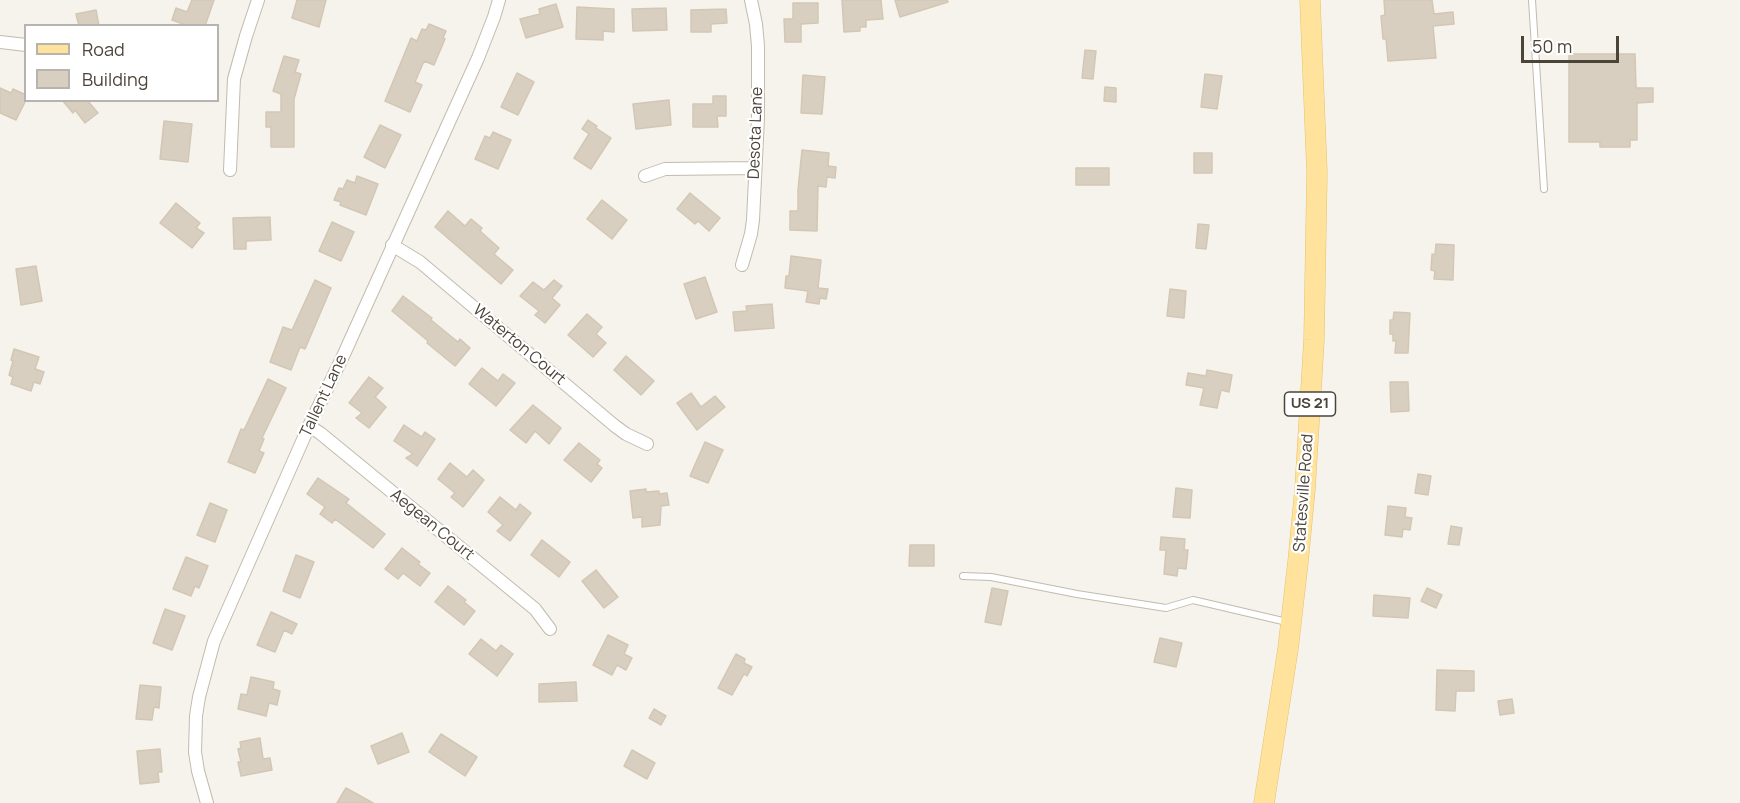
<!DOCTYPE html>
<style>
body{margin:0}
#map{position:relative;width:1740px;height:803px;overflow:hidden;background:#f6f3ec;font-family:Manrope,sans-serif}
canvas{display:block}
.legend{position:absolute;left:24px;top:24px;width:195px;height:78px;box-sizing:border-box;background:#fff;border:2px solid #b7b4b0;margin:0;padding:8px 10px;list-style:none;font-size:18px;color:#4b4439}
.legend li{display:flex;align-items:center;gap:12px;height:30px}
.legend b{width:30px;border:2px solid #b7b4b0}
.scale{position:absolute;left:1521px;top:36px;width:98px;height:27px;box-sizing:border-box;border:3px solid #4b4439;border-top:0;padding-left:8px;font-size:18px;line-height:21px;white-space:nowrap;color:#4b4439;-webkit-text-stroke:4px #fff;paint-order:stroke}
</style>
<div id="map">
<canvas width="1740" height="803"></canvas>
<ul class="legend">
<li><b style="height:8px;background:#ffe39c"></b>Road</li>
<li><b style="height:16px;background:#d8cfc1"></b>Building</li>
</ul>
<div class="scale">50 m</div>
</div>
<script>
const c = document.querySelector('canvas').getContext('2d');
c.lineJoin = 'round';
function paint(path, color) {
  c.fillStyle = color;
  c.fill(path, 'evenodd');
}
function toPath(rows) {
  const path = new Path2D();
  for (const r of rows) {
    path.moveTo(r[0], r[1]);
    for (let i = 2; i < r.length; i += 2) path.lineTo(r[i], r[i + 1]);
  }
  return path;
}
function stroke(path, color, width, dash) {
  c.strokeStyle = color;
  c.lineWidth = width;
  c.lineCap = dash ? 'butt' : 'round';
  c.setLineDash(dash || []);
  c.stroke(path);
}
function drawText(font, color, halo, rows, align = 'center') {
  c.font = font + ' Manrope,sans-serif';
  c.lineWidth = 4.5;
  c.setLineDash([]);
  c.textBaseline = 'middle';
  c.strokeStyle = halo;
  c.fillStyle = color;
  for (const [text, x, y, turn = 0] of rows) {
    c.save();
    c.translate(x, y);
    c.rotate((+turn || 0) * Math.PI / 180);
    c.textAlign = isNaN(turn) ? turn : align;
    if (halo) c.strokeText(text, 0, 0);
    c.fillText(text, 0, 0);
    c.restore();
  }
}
const building = toPath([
 [192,0,214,0,205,26,189,26,172,20,176,8,187,12,192,0],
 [297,0,326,0,319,27,292,18,297,0],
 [842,0,881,0,883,19,866,20,866,27,860,27,860,31,844,32,842,0],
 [895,0,947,0,948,2,900,17,895,0],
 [1384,0,1432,0,1434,14,1453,12,1454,24,1433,26,1436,58,1388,61,1386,39,1383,39,1381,16,1385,15,1384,0],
 [793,3,818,3,818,23,801,24,801,42,785,42,784,19,793,19,793,3],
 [556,4,563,27,526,38,520,19,540,14,539,9,556,4],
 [577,7,614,9,614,32,603,31,603,40,576,39,577,7],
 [666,8,667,30,633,31,632,9,666,8],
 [726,9,727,23,711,24,711,32,691,32,691,10,726,9],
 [96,10,99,26,79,26,76,14,96,10],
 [429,24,446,31,443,38,445,39,434,65,424,61,415,82,422,85,410,112,385,101,411,38,417,41,422,29,426,30,429,24],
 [1085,50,1096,51,1093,79,1082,78,1085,50],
 [1569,54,1635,54,1636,88,1653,88,1653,102,1637,103,1637,140,1630,140,1630,147,1600,147,1600,142,1569,142,1569,54],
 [284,56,299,60,295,72,301,74,294,99,294,147,271,147,271,127,266,127,266,112,281,112,281,94,273,91,284,56],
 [517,73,534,82,518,115,501,107,517,73],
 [1205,74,1222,76,1217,109,1201,107,1205,74],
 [803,75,825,77,822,114,801,113,803,75],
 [1105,87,1116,88,1116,102,1104,101,1105,87],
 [0,88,11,93,13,89,26,95,26,100,16,120,0,113,0,88],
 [713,96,726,96,726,116,717,116,718,127,693,127,693,104,713,104,713,96],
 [62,100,87,100,98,113,85,123,75,110,73,113,62,100],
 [669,100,671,125,636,129,633,104,669,100],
 [588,120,597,126,596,128,611,138,591,169,574,158,589,134,582,129,588,120],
 [164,121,192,124,188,162,160,159,164,121],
 [380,125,401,135,385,168,364,157,380,125],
 [493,132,511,140,498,169,475,159,485,136,490,138,493,132],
 [802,150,829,153,828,166,836,167,835,178,827,177,826,187,818,186,817,231,790,230,790,211,798,211,798,190,802,150],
 [1194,153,1212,153,1212,173,1194,173,1194,153],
 [1076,168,1109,168,1109,185,1076,185,1076,168],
 [357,176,378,184,366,215,340,205,341,202,334,200,339,188,343,189,347,180,355,183,357,176],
 [690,193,720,218,709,231,698,221,695,224,677,209,690,193],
 [602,200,627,220,612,239,587,219,602,200],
 [176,203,200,223,196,228,204,233,192,248,160,223,176,203],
 [448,211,465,226,471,219,482,228,480,231,499,248,494,254,513,270,501,284,435,227,448,211],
 [270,217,271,240,246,241,246,249,234,249,233,218,270,217],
 [332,222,354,232,341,261,319,251,332,222],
 [1198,224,1209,225,1206,249,1196,248,1198,224],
 [1436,244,1454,245,1453,280,1434,279,1435,271,1431,270,1432,254,1435,255,1436,244],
 [791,256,821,260,818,288,828,289,826,299,820,298,819,304,806,302,808,291,785,288,786,276,789,276,791,256],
 [36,266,42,301,21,305,16,269,36,266],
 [705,277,717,312,696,319,684,284,705,277],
 [315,280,331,288,305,349,300,347,291,370,270,362,283,327,292,330,315,280],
 [554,280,562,286,552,298,560,305,545,323,535,315,539,311,520,296,533,282,544,290,554,280],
 [1170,289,1186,291,1184,318,1167,316,1170,289],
 [403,296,432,318,431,320,458,342,460,339,470,348,455,366,427,343,428,341,392,311,403,296],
 [772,304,774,328,735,331,733,312,747,311,746,306,772,304],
 [1394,312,1410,313,1408,353,1395,353,1396,341,1393,341,1393,334,1390,334,1390,320,1393,320,1394,312],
 [587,314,602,327,596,334,606,343,593,357,568,335,587,314],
 [14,349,39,357,35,369,44,372,40,384,34,382,31,391,11,384,13,377,9,375,13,361,11,360,14,349],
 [626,356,654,381,641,395,614,370,626,356],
 [482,368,498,381,503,374,515,383,496,406,469,384,482,368],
 [1207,370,1232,375,1229,392,1221,390,1217,408,1200,405,1204,388,1186,385,1188,373,1206,376,1207,370],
 [369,377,383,388,375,397,386,407,369,428,356,418,362,413,349,403,369,377],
 [268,379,286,388,262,438,264,439,259,451,264,453,255,473,228,462,241,429,244,430,268,379],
 [1390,382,1408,382,1409,411,1391,412,1390,382],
 [691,393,701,407,715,396,725,407,697,430,677,403,691,393],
 [533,405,561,428,549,444,535,431,526,443,510,430,533,405],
 [404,425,422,437,425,432,435,439,417,466,406,458,413,454,394,441,404,425],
 [705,442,723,450,708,483,690,476,705,442],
 [579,443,600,460,597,464,602,468,591,482,564,460,579,443],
 [450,463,467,477,473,470,484,480,463,507,451,497,455,493,438,479,450,463],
 [1418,474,1431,476,1428,495,1415,493,1418,474],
 [318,478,349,499,346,503,385,534,373,548,335,519,332,523,320,514,325,507,307,494,318,478],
 [1176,488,1192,490,1190,518,1173,517,1176,488],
 [646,489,646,492,659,491,659,494,667,493,669,505,661,506,660,525,642,527,642,517,633,518,630,491,646,489],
 [500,497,516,510,520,504,531,513,510,541,497,531,503,525,488,512,500,497],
 [210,503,227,510,215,542,197,535,210,503],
 [1388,506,1406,508,1405,517,1412,518,1410,530,1403,529,1402,537,1385,535,1388,506],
 [1451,526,1462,528,1459,545,1448,544,1451,526],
 [1161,537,1185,539,1184,550,1188,550,1186,569,1178,568,1177,576,1164,574,1166,550,1160,550,1161,537],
 [542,540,570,562,559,577,531,555,542,540],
 [910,545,934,545,934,566,909,566,910,545],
 [402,548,420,562,418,564,430,573,420,586,403,573,398,579,385,569,402,548],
 [296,555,314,562,300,598,283,591,296,555],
 [186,557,208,566,199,588,195,586,191,596,173,589,186,557],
 [596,570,618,597,604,608,582,581,596,570],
 [448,586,466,600,464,602,475,611,464,625,435,602,448,586],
 [992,588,1008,591,1001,625,985,622,992,588],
 [1427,588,1442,595,1436,608,1421,601,1427,588],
 [1374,595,1410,598,1408,618,1373,616,1374,595],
 [165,609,185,616,172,650,153,643,165,609],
 [271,612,297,624,292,634,284,630,275,652,257,645,271,612],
 [608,635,628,645,624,654,632,658,626,670,617,665,612,675,593,665,608,635],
 [1160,638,1182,643,1176,667,1154,662,1160,638],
 [481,639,496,651,501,645,513,654,497,676,469,654,481,639],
 [736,654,745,659,744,663,752,667,747,676,744,674,732,695,718,688,736,654],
 [1437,670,1474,671,1474,691,1456,691,1455,711,1436,710,1437,670],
 [251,677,274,682,273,689,280,691,277,705,269,703,266,716,238,709,241,694,247,695,251,677],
 [576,682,577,701,539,702,539,684,576,682],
 [140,685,161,687,159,708,154,707,152,720,136,719,140,685],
 [1512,699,1514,713,1500,715,1498,701,1512,699],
 [654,709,666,716,661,725,649,718,654,709],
 [402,733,409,752,378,764,371,746,402,733],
 [441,734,477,757,465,776,429,752,441,734],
 [260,738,263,759,270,758,272,770,241,776,238,762,241,762,238,749,241,748,240,742,260,738],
 [160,749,162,772,158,772,159,782,140,784,137,751,160,749],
 [632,750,655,763,647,779,624,766,632,750],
 [346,788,373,803,337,803,346,788]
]);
const lane = toPath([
 [1532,0,1544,189],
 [963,576,991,577,1077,594,1166,608,1193,600,1287,622]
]);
const street = toPath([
 [0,42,26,45],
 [230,170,234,79,246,36,258,0],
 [645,176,665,169,755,168],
 [392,245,420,262,615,426,626,434,647,444],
 [742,265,751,234,753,220,758,118,758,46,756,24,751,0],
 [309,426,320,433,535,609,550,629],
 [207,803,198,771,195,752,196,716,199,697,214,641,309,426,344,354,478,58,494,17,499,0]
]);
const primary = toPath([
 [1264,803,1288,649,1298,562,1305,489,1314,340,1317,173,1310,0]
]);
const shields = [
 [1310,404,51]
];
const shieldNames = [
 ["US 21",1310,404]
];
const streetNames = [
 ["Desota Lane",756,133,-88],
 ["Waterton Court",519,345,40],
 ["Tallent Lane",324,396,-65],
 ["Statesville Road",1304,493,-86],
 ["Aegean Court",432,525,39]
];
paint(building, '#d8cfc1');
stroke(building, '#d3c7b4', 1.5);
stroke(lane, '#c2bbae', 8);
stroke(street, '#c2bbae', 14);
stroke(primary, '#e6c16a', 21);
stroke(lane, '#fff', 6);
stroke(street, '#fff', 12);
stroke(primary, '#ffe39c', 20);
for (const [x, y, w] of shields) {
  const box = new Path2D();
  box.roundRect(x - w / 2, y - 12, w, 24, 4.5);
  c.fillStyle = '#fff';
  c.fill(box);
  stroke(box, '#4b4439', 1.5);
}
drawText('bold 15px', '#4b4439', null, shieldNames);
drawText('16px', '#4b4439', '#fff', streetNames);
</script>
